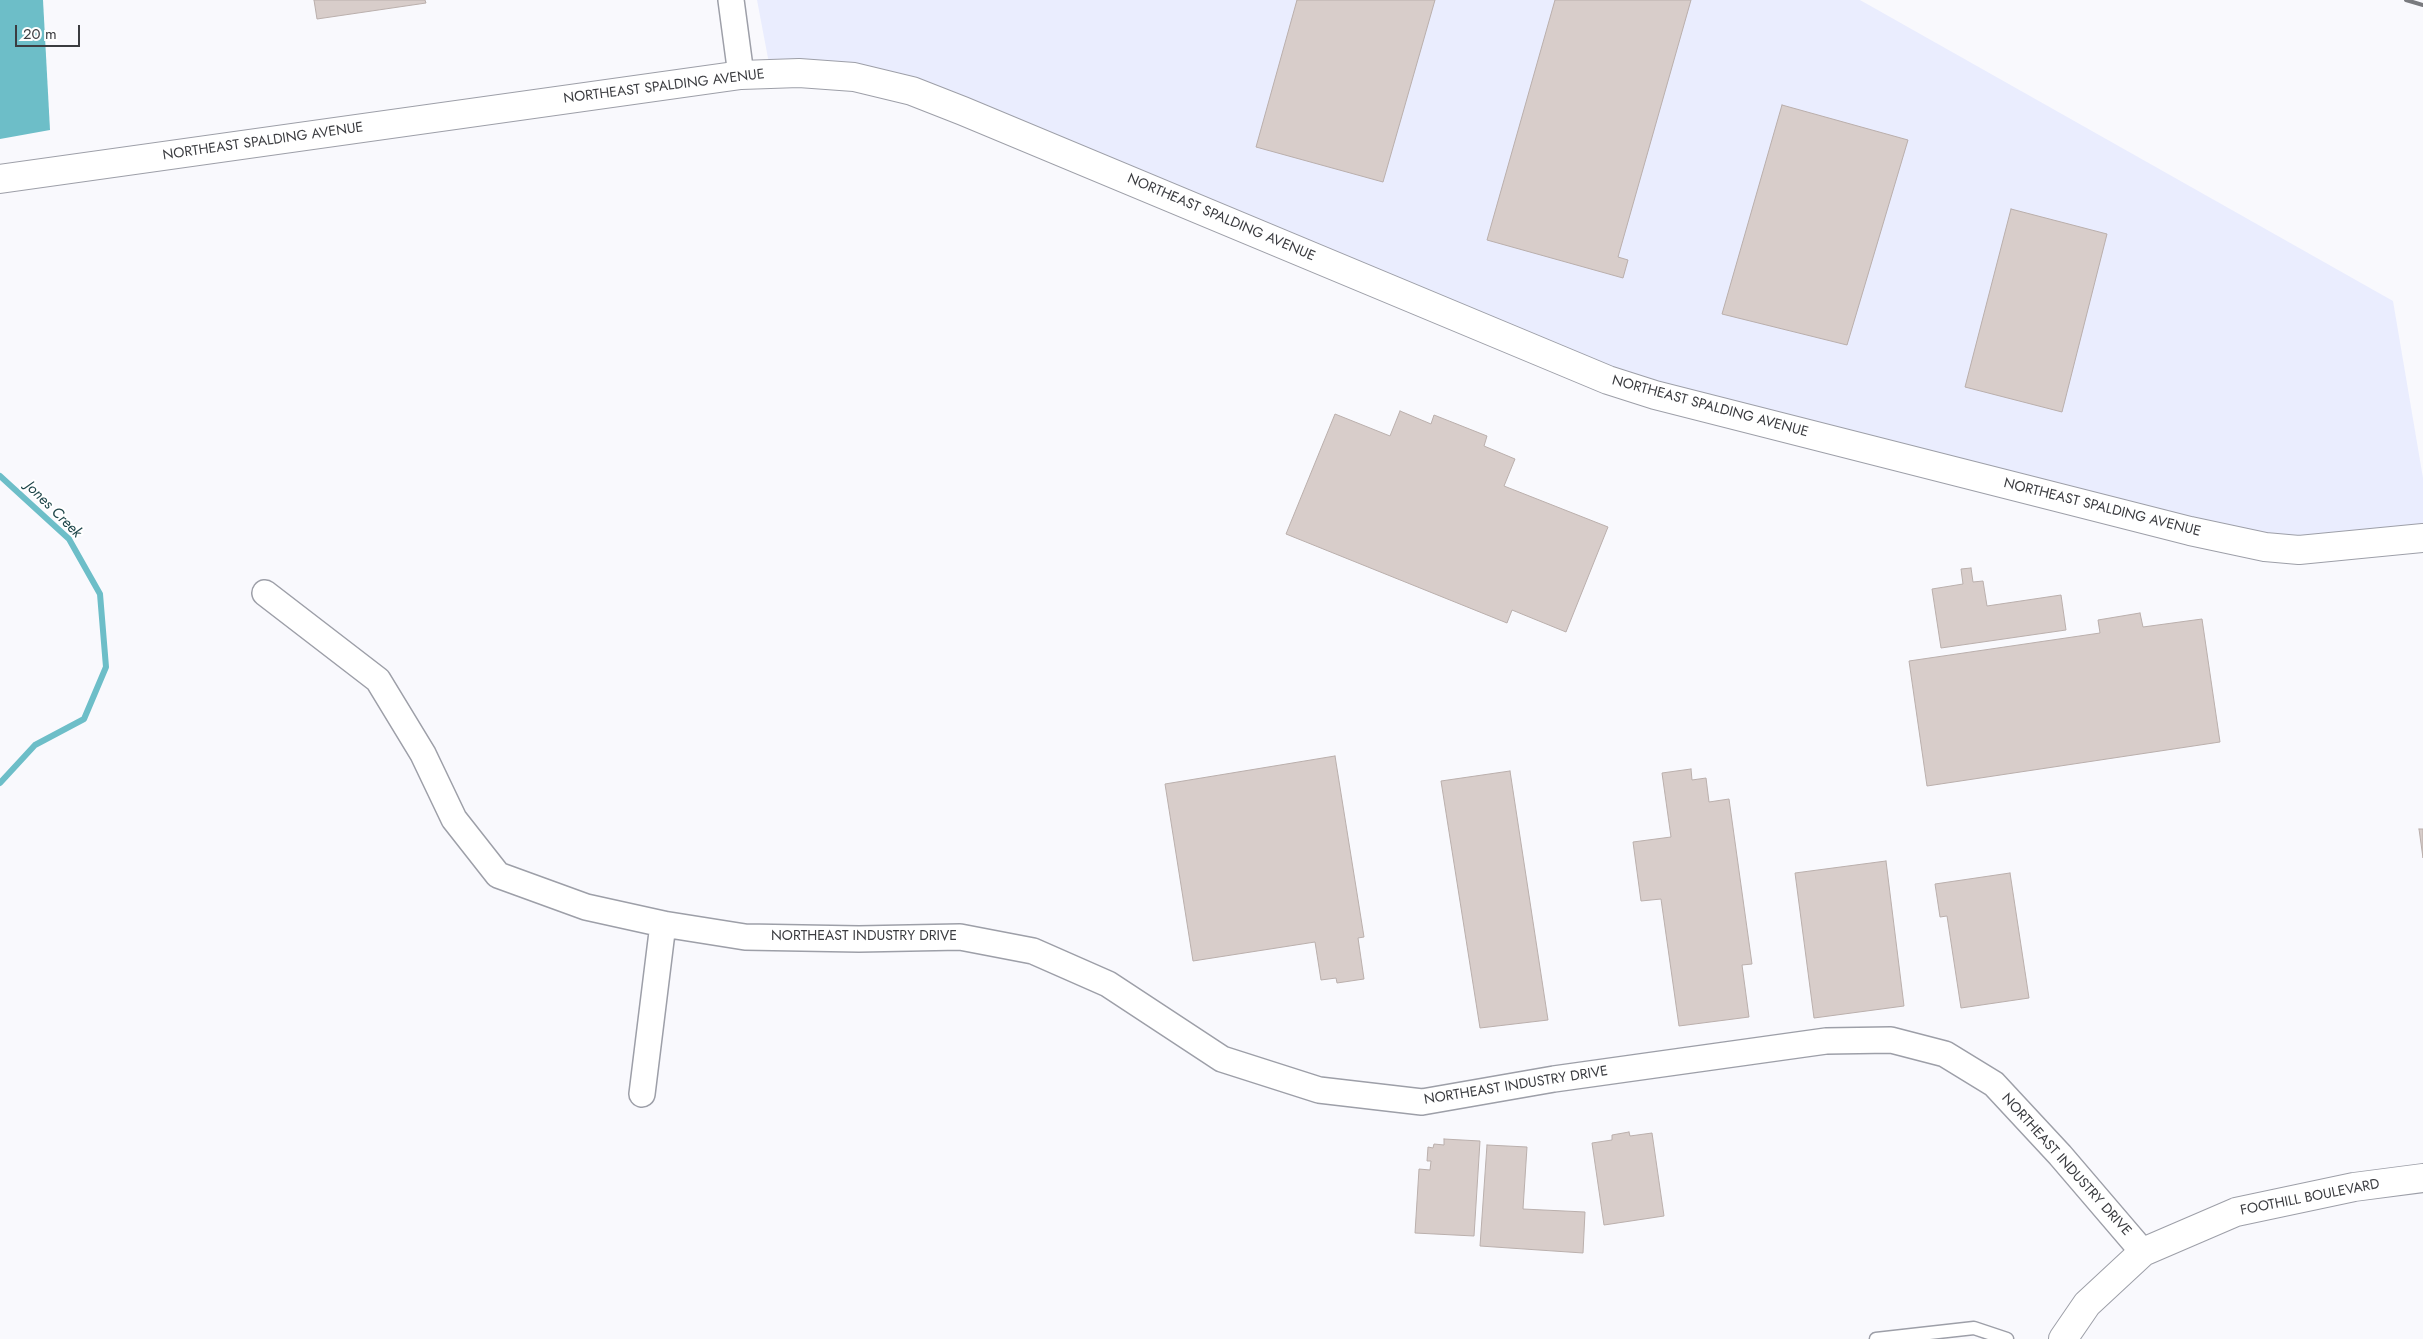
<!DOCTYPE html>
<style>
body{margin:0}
#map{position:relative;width:2423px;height:1339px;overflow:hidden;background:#f9f9fd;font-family:Jost,sans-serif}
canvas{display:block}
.scale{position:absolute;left:15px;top:25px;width:65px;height:22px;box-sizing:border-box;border:2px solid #3b3c40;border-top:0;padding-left:6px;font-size:15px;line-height:18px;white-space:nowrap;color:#3b3c40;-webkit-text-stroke:4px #fff;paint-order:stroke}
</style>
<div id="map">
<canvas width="2423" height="1339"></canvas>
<div class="scale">20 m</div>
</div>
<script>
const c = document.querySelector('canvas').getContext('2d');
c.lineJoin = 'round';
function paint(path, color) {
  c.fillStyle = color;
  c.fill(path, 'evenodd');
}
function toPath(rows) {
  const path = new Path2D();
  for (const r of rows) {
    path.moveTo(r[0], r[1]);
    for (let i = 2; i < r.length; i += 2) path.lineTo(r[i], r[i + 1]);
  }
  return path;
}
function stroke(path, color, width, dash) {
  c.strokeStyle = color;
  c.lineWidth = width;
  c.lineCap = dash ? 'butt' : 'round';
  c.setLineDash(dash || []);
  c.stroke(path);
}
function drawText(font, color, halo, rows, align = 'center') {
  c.font = font + ' Jost,sans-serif';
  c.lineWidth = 4;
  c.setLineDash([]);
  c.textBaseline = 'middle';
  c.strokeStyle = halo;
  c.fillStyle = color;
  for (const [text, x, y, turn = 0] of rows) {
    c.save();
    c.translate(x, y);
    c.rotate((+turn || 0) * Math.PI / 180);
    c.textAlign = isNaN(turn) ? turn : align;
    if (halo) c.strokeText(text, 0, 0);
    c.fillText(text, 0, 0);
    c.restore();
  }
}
const built = toPath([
 [757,0,1860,0,2393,301,2423,478,2423,533,2299,550,1655,395,963,111,771,74]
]);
const water = toPath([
 [0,0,43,0,50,130,0,139]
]);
const stream = toPath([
 [0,476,69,539,100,594,106,667,84,719,35,745,0,783]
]);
const building = toPath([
 [314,0,425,0,426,3,317,19,314,0],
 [1297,0,1435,0,1383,182,1256,147,1297,0],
 [1555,0,1691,0,1618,257,1628,260,1623,278,1487,240,1555,0],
 [1782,105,1908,140,1847,345,1722,314,1782,105],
 [2011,209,2107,234,2062,412,1965,387,2011,209],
 [1400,411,1431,424,1434,415,1487,436,1484,446,1515,459,1504,486,1608,527,1566,632,1512,610,1507,623,1286,534,1335,414,1390,436,1400,411],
 [1971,568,1973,582,1983,581,1987,606,2061,595,2066,630,1941,648,1932,589,1963,584,1961,569,1971,568],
 [2140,613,2143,627,2202,619,2220,742,1927,786,1909,661,2100,633,2098,620,2140,613],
 [1335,756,1364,937,1358,938,1364,979,1337,983,1336,978,1321,980,1315,942,1193,961,1165,784,1335,756],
 [1691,769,1692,780,1706,778,1709,802,1729,799,1752,964,1742,965,1749,1017,1679,1026,1661,899,1641,901,1633,842,1671,837,1662,773,1691,769],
 [1510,771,1548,1020,1480,1028,1441,781,1510,771],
 [2419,829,2423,829,2423,858,2419,829],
 [1886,861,1904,1006,1814,1018,1795,873,1886,861],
 [2010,873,2029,998,1961,1008,1947,916,1940,917,1935,884,2010,873],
 [1629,1132,1630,1136,1652,1133,1664,1216,1604,1225,1592,1143,1612,1140,1612,1135,1629,1132],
 [1444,1139,1480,1141,1474,1236,1415,1233,1419,1169,1430,1170,1431,1161,1427,1161,1428,1147,1433,1148,1434,1144,1444,1145,1444,1139],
 [1487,1145,1527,1147,1523,1209,1585,1212,1583,1253,1480,1246,1487,1145]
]);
const service = toPath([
 [1876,1339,1974,1328,2007,1339]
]);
const minor = toPath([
 [731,0,741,75],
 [265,593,378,680,423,754,454,819,498,875,586,907,663,924,745,937,859,939,960,937,1033,951,1108,984,1222,1059,1319,1090,1422,1102,1554,1079,1826,1041,1891,1040,1945,1054,1994,1084,2060,1155,2143,1252],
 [642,1094,663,924]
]);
const tertiary = toPath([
 [0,179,741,75,799,73,854,77,912,91,963,111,1608,380,1655,395,2190,531,2265,547,2299,550,2423,538]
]);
const secondary = toPath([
 [2063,1339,2087,1304,2143,1252,2236,1212,2354,1187,2423,1178]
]);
const rail = toPath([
 [2406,0,2423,5]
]);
const streetNames = [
 ["NORTHEAST SPALDING AVENUE",664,87,-7],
 ["NORTHEAST SPALDING AVENUE",263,142,-8],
 ["NORTHEAST SPALDING AVENUE",1221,218,23],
 ["NORTHEAST SPALDING AVENUE",1710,407,15],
 ["NORTHEAST SPALDING AVENUE",2102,508,14],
 ["NORTHEAST INDUSTRY DRIVE",864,937],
 ["NORTHEAST INDUSTRY DRIVE",1516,1086,-9],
 ["NORTHEAST INDUSTRY DRIVE",2066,1165,48],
 ["FOOTHILL BOULEVARD",2310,1198,-11]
];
const waterNames = [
 ["Jones Creek",53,510,45]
];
paint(built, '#eaedfe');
paint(water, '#6dbec8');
stroke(stream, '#6dbec8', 6);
paint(building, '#d8cdca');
stroke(building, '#baafac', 1);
stroke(service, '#9d9fa8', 15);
stroke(minor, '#9d9fa8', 28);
stroke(tertiary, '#9d9fa8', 30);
stroke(secondary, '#9d9fa8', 30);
stroke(service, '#fff', 12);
stroke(minor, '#fff', 25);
stroke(tertiary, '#fff', 28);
stroke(secondary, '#fff', 28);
stroke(rail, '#7a7b7f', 4);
drawText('14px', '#3b3c40', '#fff', streetNames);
drawText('italic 15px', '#1e4549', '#fff', waterNames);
</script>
